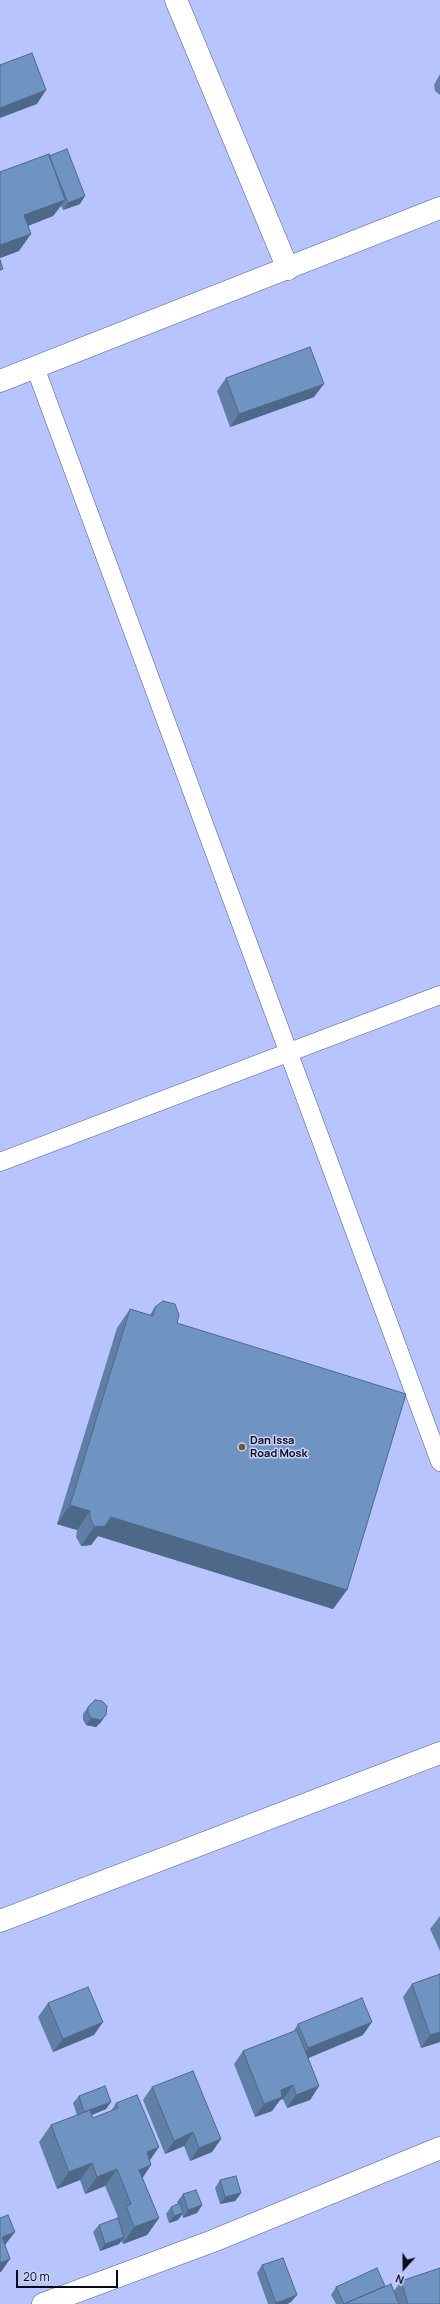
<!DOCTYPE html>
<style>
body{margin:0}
#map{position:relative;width:440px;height:2304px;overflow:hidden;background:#b8c4fd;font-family:Manrope,sans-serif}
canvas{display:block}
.north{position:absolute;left:384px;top:2248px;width:40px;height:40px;-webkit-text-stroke:3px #cbd3f5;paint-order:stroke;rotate:201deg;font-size:11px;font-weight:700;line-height:16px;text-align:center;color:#070a1d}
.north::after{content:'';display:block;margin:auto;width:14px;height:18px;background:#070a1d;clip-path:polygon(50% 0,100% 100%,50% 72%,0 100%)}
.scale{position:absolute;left:16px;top:2270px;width:102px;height:18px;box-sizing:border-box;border:2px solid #070a1d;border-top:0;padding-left:5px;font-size:12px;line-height:14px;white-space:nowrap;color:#070a1d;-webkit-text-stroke:3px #cbd3f5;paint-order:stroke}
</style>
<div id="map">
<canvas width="440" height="2304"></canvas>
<div class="north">N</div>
<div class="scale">20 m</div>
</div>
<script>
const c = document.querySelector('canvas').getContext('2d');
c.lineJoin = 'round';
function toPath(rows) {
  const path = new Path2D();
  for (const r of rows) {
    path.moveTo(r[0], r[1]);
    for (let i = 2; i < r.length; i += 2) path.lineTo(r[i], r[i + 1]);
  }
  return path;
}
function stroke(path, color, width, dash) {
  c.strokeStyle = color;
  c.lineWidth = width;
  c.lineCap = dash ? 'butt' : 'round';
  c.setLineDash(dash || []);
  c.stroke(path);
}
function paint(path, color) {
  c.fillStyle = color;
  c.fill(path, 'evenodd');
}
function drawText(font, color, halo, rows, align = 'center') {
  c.font = font + ' Manrope,sans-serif';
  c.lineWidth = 3;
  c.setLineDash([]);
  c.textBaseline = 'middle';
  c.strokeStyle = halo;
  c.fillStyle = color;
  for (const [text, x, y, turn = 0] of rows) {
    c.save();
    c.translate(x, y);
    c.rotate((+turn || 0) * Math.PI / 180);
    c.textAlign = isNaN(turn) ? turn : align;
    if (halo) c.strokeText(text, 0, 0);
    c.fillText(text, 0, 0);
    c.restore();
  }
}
const service = toPath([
 [35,367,440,1462],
 [0,1162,440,995]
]);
const minor = toPath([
 [176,0,288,269],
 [43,2304,213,2241,440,2148]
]);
const secondary = toPath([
 [0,381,440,208],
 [0,1921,440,1753]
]);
const wall = toPath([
 [440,74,440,95,435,91,434,85],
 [49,154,80,204,63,210,61,206,53,216,28,226,19,251,0,258,0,172],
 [226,378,314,397,230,427,217,391],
 [155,1307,177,1323,347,1590,333,1609,98,1536,91,1545,81,1546,76,1537,77,1530,57,1524,117,1328,130,1309,150,1315],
 [88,1707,101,1722,96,1727,86,1725,83,1720,83,1714],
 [440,1916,440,1951,430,1929],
 [440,1974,440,2042,421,2048,403,1997,412,1984],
 [48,2003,94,2035,53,2052,38,2017],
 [298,2024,363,2035,308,2058,319,2086,310,2100,287,2108,283,2099,280,2100,272,2111,255,2117,234,2064,243,2051,293,2032],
 [152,2087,221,2139,212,2152,190,2161,184,2146,165,2154,143,2100],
 [79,2096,106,2109,92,2115,93,2118,111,2111,116,2103,159,2147,150,2160,151,2165,142,2177,159,2218,147,2235,123,2244,121,2241,119,2244,100,2251,93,2232,99,2225,116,2219,118,2217,105,2186,85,2194,80,2180,57,2189,39,2142,51,2125,77,2115,73,2103],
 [220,2180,241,2193,235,2201,220,2204,215,2188],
 [183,2194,202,2205,197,2213,183,2218,182,2214,178,2220,169,2223,166,2214,171,2207,178,2204,177,2202],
 [262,2265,291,2302,287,2304,268,2304,257,2273],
 [401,2281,440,2304,336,2304,331,2295,336,2287,385,2287,394,2291]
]);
const shadedWall = toPath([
 [46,90,37,104,0,118,0,108],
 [85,196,80,204,63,210,68,203],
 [65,200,53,216,12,232,24,215],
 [31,234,19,251,0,258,0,245],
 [324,384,314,397,230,427,239,414],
 [70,1505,90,1511,77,1530,57,1524],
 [111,1517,347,1590,333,1609,98,1536,91,1545,81,1546,94,1527],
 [106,1715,101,1722,96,1727,86,1725,91,1718],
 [103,2022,94,2035,53,2052,63,2039],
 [372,2022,363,2035,299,2062,308,2048],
 [440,2032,440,2042,421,2048,430,2035],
 [293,2085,283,2099,280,2100,272,2111,255,2117,264,2104,281,2090],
 [319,2086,310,2100,287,2108,296,2095],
 [111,2102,106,2109,79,2120,84,2112],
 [193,2132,184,2146,165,2154,174,2141],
 [221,2139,212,2152,190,2161,199,2148],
 [159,2147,147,2164,147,2152],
 [92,2163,80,2180,57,2189,69,2172],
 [151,2165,140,2182,139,2170],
 [117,2169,105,2186,85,2194,97,2177],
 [241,2193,235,2201,220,2204,225,2197],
 [202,2205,197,2213,183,2218,188,2210],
 [183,2213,178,2220,169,2223,174,2216],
 [159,2218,147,2235,123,2244,134,2227],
 [15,2232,5,2245,2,2237],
 [124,2237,119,2244,100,2251,105,2244],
 [10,2259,1,2272,0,2272,0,2263],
 [297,2295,291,2302,287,2304,275,2304,276,2303]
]);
const building = toPath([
 [32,53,46,90,0,108,0,65,32,53],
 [67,149,85,196,68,203,49,156,67,149],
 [49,154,65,200,24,215,31,234,0,245,0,172,49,154],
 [0,260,3,269,0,270,0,260],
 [310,347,324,384,239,414,226,378,310,347],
 [163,1301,175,1304,179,1315,177,1323,406,1394,347,1590,111,1517,105,1526,94,1527,90,1518,90,1511,70,1505,130,1309,153,1316,155,1307,163,1301],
 [95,1700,102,1701,107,1706,106,1715,101,1720,91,1718,88,1713,88,1707,95,1700],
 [440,1974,440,2032,430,2035,412,1984,440,1974],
 [88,1987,103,2022,63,2039,48,2003,88,1987],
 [362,1998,372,2022,308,2048,298,2024,362,1998],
 [297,2030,319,2086,296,2095,293,2085,281,2090,282,2097,264,2104,243,2051,297,2030],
 [193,2071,221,2139,199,2148,193,2132,174,2141,152,2087,193,2071],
 [105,2086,111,2102,84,2112,79,2096,105,2086],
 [137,2095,159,2147,147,2152,151,2165,139,2170,159,2218,134,2227,126,2206,131,2204,117,2169,97,2177,92,2163,69,2172,51,2125,90,2110,93,2118,118,2108,116,2103,137,2095],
 [236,2176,241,2193,225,2197,220,2180,236,2176],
 [196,2190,202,2205,188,2210,183,2194,196,2190],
 [180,2203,183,2213,174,2216,171,2207,180,2203],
 [8,2215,15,2232,2,2237,10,2259,0,2263,0,2218,8,2215],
 [118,2218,124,2237,105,2244,99,2225,118,2218],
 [283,2258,297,2295,276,2303,262,2265,283,2258],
 [377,2268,385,2286,344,2304,336,2287,377,2268],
 [440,2268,440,2304,408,2304,401,2281,440,2268],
 [391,2284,399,2304,347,2304,346,2303,391,2284]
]);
const markers = [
 [242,1447,4,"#695c29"]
];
const poiNames = [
 ["Dan Issa",250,1441],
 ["Road Mosk",250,1454]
];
stroke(service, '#545d8f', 19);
stroke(minor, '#545d8f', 23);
stroke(secondary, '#545d8f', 23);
stroke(service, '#fff', 18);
stroke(minor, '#fff', 22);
stroke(secondary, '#fff', 22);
paint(wall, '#5f7fa7');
paint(shadedWall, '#4e6888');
paint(building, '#6f94c2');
stroke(building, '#4e6888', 1);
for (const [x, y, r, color] of markers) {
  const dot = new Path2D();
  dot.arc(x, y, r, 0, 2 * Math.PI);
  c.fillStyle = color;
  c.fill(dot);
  stroke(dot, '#cbd3f5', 1.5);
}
drawText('bold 11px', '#070a1d', '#cbd3f5', poiNames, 'left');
</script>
